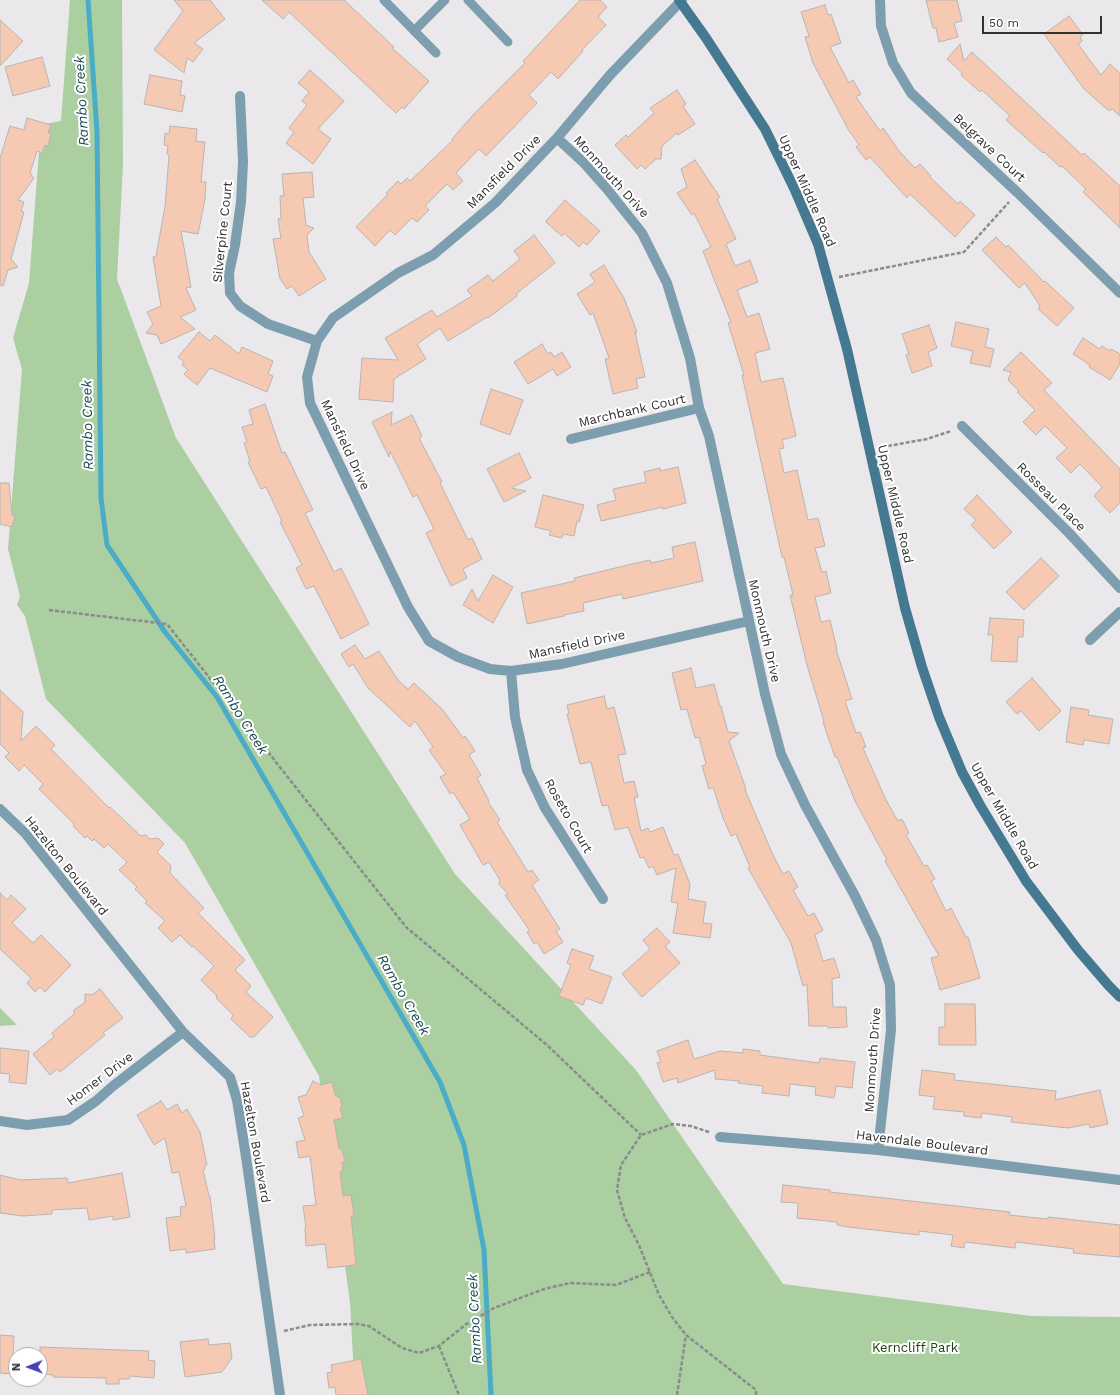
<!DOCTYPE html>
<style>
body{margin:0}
#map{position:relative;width:1120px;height:1395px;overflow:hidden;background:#eae8eb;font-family:"Work Sans",sans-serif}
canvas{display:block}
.north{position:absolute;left:8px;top:1347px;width:40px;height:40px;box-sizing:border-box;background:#fff;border:1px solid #adadad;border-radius:50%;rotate:269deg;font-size:11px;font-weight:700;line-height:16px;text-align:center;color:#313132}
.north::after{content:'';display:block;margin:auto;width:14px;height:18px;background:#4641b7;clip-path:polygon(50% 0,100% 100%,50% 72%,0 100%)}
.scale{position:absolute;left:982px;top:16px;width:120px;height:18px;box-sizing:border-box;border:2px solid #313132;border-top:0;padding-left:5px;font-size:12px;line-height:14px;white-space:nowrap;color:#313132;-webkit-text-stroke:3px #fff;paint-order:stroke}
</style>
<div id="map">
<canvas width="1120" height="1395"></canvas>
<div class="north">N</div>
<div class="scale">50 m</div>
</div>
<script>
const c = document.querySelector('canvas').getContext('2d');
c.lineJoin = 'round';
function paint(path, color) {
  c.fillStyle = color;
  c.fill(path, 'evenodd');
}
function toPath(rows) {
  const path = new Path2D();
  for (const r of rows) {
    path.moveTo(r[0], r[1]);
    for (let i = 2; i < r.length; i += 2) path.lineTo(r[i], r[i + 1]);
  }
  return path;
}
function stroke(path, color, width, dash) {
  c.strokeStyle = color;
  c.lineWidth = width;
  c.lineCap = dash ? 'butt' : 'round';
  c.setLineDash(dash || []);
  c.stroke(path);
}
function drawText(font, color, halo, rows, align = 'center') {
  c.font = font + ' "Work Sans",sans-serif';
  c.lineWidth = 4;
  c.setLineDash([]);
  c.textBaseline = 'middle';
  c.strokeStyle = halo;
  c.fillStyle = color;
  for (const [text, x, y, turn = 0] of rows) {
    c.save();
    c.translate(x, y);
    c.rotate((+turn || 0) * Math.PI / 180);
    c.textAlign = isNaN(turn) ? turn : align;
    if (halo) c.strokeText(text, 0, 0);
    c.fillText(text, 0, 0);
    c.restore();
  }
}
const green = toPath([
 [70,0,122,0,123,165,117,279,176,438,455,874,636,1070,783,1284,1031,1316,1120,1317,1120,1395,355,1395,350,1302,319,1076,185,843,46,699,25,616,17,605,20,596,8,549,22,369,13,338,29,283,41,125,61,121],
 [0,1008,17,1025,0,1026]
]);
const stream = toPath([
 [88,0,97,132,101,498,107,545,165,632,217,697,440,1082,464,1145,484,1250,491,1395]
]);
const building = toPath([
 [174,0,210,0,225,19,194,43,203,49,193,62,187,58,184,73,154,50,183,11,174,0],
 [262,0,344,0,394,47,392,48,429,81,404,109,402,107,396,113,289,12,283,19,262,0],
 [580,0,600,0,607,7,598,17,606,25,582,50,583,51,558,79,551,72,529,95,537,103,486,156,479,149,456,173,463,181,453,190,447,184,425,206,429,210,417,222,412,218,395,235,390,230,375,246,356,227,388,194,386,193,398,181,401,184,407,178,410,181,453,140,452,139,474,114,525,63,523,61,580,0],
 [926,0,957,0,962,21,954,23,958,37,939,42,936,28,933,28,926,0],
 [825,5,828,15,831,14,841,43,830,47,849,83,853,80,861,94,856,97,880,131,883,128,900,152,915,168,920,164,931,176,930,177,958,204,960,201,975,215,955,237,910,194,907,198,870,157,866,160,856,147,859,145,848,129,813,63,805,37,809,36,801,12,825,5],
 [1069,16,1083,35,1080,37,1082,41,1078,44,1101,75,1110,64,1120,73,1120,116,1112,109,1109,111,1084,89,1044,34,1069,16],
 [0,20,23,41,0,66,0,20],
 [960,44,964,61,972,52,1082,155,1084,153,1120,186,1120,228,1083,192,1086,189,1062,166,1060,167,1044,152,1043,153,1006,120,1010,116,982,90,980,92,961,75,962,73,947,59,960,44],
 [42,57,50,86,13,96,5,67,42,57],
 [310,70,344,101,318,129,331,139,313,164,286,143,294,132,289,128,307,105,302,101,309,92,298,83,310,70],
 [150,75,182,81,180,95,185,96,182,112,144,104,150,75],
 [677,90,686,104,683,106,695,124,678,135,677,133,662,146,661,159,656,159,645,169,641,165,637,169,615,145,626,135,628,137,654,113,650,108,677,90],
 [27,118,51,125,48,133,51,134,48,146,45,145,42,153,37,151,30,173,34,178,18,200,24,202,21,211,24,212,11,259,18,267,8,270,3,286,0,285,0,158,10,126,24,130,27,118],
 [170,126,197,129,196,141,205,142,201,182,206,182,205,199,198,234,181,231,191,287,186,288,196,310,180,317,195,329,161,344,157,335,146,333,153,324,147,312,161,306,153,257,156,256,165,207,169,155,167,154,168,146,164,145,165,133,169,134,170,126],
 [695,160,720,197,717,199,736,239,726,244,735,266,750,260,758,282,737,290,747,317,759,313,770,349,755,353,761,382,783,378,796,436,782,440,784,448,779,449,784,473,797,470,808,520,818,518,825,546,815,548,822,572,826,571,831,593,815,597,821,622,830,620,837,649,836,649,852,699,845,701,856,733,860,732,866,747,863,748,886,800,898,821,902,819,909,833,906,835,924,866,927,865,935,879,931,881,946,911,951,908,966,937,968,937,980,978,940,990,931,958,939,956,885,861,887,860,856,803,837,757,835,757,823,722,824,721,807,665,790,595,793,595,784,557,782,557,742,375,744,375,728,323,731,322,703,251,711,247,694,213,692,215,677,193,687,187,681,169,695,160],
 [312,172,314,197,303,198,306,225,314,228,307,235,309,252,326,279,299,296,292,286,287,289,280,279,273,239,281,238,278,219,281,218,280,196,284,196,282,174,312,172],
 [565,200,600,231,587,245,583,242,579,247,564,233,562,236,547,223,546,221,565,200],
 [534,235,555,263,516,294,517,296,488,318,487,317,448,341,440,328,417,344,426,359,394,379,393,402,359,399,362,358,398,360,385,338,432,310,437,317,472,296,467,290,488,275,493,281,520,259,514,251,534,235],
 [996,237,1006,247,1008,245,1044,282,1045,281,1074,308,1057,326,1038,309,1040,306,1025,283,1019,288,982,250,996,237],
 [604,265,624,298,637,332,635,332,645,377,636,379,638,388,613,394,605,359,609,358,593,313,590,315,577,294,595,282,590,274,604,265],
 [956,322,989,329,985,347,994,349,990,367,970,363,973,351,951,346,956,322],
 [929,325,937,348,928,352,932,366,912,373,906,355,909,354,902,334,929,325],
 [199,332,210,341,215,335,239,354,242,347,273,361,268,374,273,376,267,392,210,368,197,385,184,374,188,370,182,365,184,362,178,357,199,332],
 [1083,338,1100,349,1102,346,1110,351,1111,349,1120,354,1120,364,1110,380,1089,367,1090,365,1073,354,1083,338],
 [542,344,548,354,551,352,554,357,562,352,571,367,557,376,553,369,528,384,514,362,542,344],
 [1021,352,1052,383,1044,390,1120,469,1120,503,1110,513,1094,496,1102,487,1080,464,1071,473,1056,458,1067,448,1045,426,1036,435,1023,422,1035,410,1017,392,1019,391,1008,380,1011,372,1003,370,1021,352],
 [491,389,523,400,510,435,480,424,491,389],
 [265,404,282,453,285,452,313,510,305,513,318,540,334,572,341,568,369,624,341,639,314,586,306,589,296,568,302,565,280,522,282,521,266,487,261,489,248,462,250,461,244,443,247,442,242,427,253,424,249,410,265,404],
 [392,412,391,425,412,415,422,436,419,438,442,482,440,483,468,540,472,538,482,559,463,569,467,578,451,586,426,533,434,529,417,495,413,497,390,451,389,457,372,422,392,412],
 [519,453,531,478,511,488,526,491,504,502,487,469,519,453],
 [678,467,686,503,663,509,663,507,601,521,597,505,616,500,613,489,646,482,644,472,660,468,660,471,678,467],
 [0,483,9,483,12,515,15,516,12,527,0,524,0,483],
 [543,495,584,505,579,522,577,521,574,536,563,534,562,538,549,535,551,531,535,527,543,495],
 [977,495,1012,532,994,549,971,525,976,520,964,509,977,495],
 [695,542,703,581,623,599,622,594,583,603,584,611,564,615,564,616,527,624,521,593,575,581,574,578,636,563,650,560,651,563,674,558,672,547,695,542],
 [1041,558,1059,576,1024,610,1006,592,1041,558],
 [493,575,513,587,493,623,463,605,472,589,478,601,493,575],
 [990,618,1024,620,1023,637,1018,637,1017,662,991,661,993,635,988,635,990,618],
 [355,645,365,659,379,651,398,680,408,689,414,683,443,710,463,738,465,736,475,751,469,755,481,775,477,778,489,801,488,802,500,820,497,822,528,872,532,870,539,880,532,885,560,929,556,931,563,942,544,954,537,942,534,944,527,932,530,931,505,895,508,894,499,884,500,880,489,862,483,865,460,825,470,819,453,792,450,794,440,777,446,774,429,750,433,747,415,721,410,727,368,688,353,664,349,667,341,654,355,645],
 [691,668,696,688,714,684,720,706,721,706,728,732,739,733,729,741,746,789,745,790,773,855,783,874,789,871,798,887,793,890,808,916,814,913,823,930,815,935,823,961,834,958,840,977,832,979,833,1007,846,1007,847,1027,828,1028,828,1026,809,1026,807,984,803,986,791,943,748,868,750,867,736,834,731,836,723,818,713,787,709,789,702,766,706,764,699,737,695,738,687,709,681,710,672,673,691,668],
 [1032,678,1061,711,1039,731,1021,711,1017,714,1006,702,1032,678],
 [0,690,23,712,21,741,36,726,55,745,51,749,109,808,110,807,141,836,146,835,149,839,158,838,164,844,157,852,171,866,170,873,204,908,198,913,245,960,235,970,251,986,246,992,273,1017,254,1037,253,1036,251,1038,231,1019,233,1015,216,998,217,996,201,980,214,966,193,946,192,947,180,935,172,942,158,928,165,921,145,903,147,901,135,889,137,887,119,870,127,862,108,844,104,848,94,839,92,841,87,836,85,838,73,826,74,824,39,789,43,784,24,765,19,771,5,757,9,753,0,744,0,690],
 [604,696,607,709,614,707,626,754,618,755,624,783,634,781,638,797,634,798,641,831,648,828,650,832,663,827,674,855,678,854,690,884,688,899,706,902,703,923,712,924,710,938,673,933,678,903,671,902,676,868,657,875,653,866,649,868,644,857,640,858,628,827,615,830,608,805,602,806,591,762,580,764,567,714,569,714,567,705,604,696],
 [1071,707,1089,710,1088,715,1113,719,1109,744,1084,740,1083,745,1066,742,1071,707],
 [0,893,7,900,11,895,26,909,12,923,33,943,41,935,71,965,45,992,40,987,35,992,27,983,31,978,0,949,0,893],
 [657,928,670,942,665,946,680,963,642,997,622,974,650,949,643,940,657,928],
 [572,949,594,956,589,969,612,977,602,1004,586,998,583,1005,559,996,571,965,567,963,572,949],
 [100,989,123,1018,103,1033,105,1035,60,1072,57,1069,50,1075,33,1054,54,1037,52,1033,75,1013,73,1011,85,1002,85,994,92,995,100,989],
 [945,1004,975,1004,976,1045,939,1045,939,1027,945,1027,945,1004],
 [688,1040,694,1059,720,1051,743,1053,743,1049,760,1051,760,1055,819,1063,820,1058,855,1062,852,1088,836,1086,834,1098,815,1095,816,1087,790,1084,789,1096,762,1093,763,1086,738,1083,739,1081,715,1079,715,1070,678,1083,677,1078,663,1082,657,1063,661,1062,657,1051,688,1040],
 [0,1048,29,1051,26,1084,9,1082,10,1074,0,1073,0,1048],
 [922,1070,955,1074,954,1080,1056,1091,1055,1100,1100,1090,1108,1124,1090,1128,1089,1124,1068,1128,1011,1122,1012,1117,982,1113,981,1118,964,1116,964,1112,933,1109,935,1097,919,1095,922,1070],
 [313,1081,321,1085,332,1082,335,1095,340,1098,342,1105,340,1109,343,1118,334,1120,339,1149,342,1149,345,1162,342,1162,343,1171,340,1172,343,1196,351,1195,354,1216,351,1216,356,1265,328,1268,325,1244,306,1246,305,1228,306,1228,303,1206,316,1205,310,1156,299,1158,296,1142,305,1140,298,1118,304,1116,298,1097,306,1095,313,1081],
 [161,1101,167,1110,177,1104,182,1113,187,1109,200,1132,207,1165,205,1165,205,1169,203,1170,209,1196,210,1196,215,1239,214,1239,215,1249,186,1253,186,1249,170,1251,166,1218,181,1216,180,1207,186,1206,179,1172,172,1173,165,1138,154,1145,137,1115,161,1101],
 [122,1173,130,1217,113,1220,113,1216,89,1220,87,1208,52,1210,52,1214,23,1216,0,1213,0,1175,20,1180,67,1178,68,1183,122,1173],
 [783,1185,830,1190,830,1192,1010,1212,1009,1215,1048,1219,1048,1217,1120,1225,1120,1257,1073,1253,1074,1249,1016,1242,1015,1248,965,1242,964,1248,951,1246,953,1235,919,1231,919,1235,848,1227,837,1225,837,1222,797,1218,798,1203,781,1202,783,1185],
 [0,1335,14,1336,12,1374,0,1373,0,1335],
 [208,1339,209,1345,230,1343,232,1358,222,1372,185,1377,180,1342,208,1339],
 [40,1347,149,1351,148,1360,155,1361,154,1378,130,1376,129,1379,119,1379,119,1384,106,1384,106,1378,53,1377,54,1375,40,1374,40,1347],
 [361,1359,368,1395,336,1395,335,1387,329,1388,327,1373,332,1372,331,1365,361,1359]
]);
const path = toPath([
 [839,277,964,252,1009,202],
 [882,447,927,439,951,431],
 [49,610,167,624,406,927,547,1045,641,1135],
 [709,1132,691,1126,673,1124,641,1135,621,1165,617,1190,625,1218,639,1245,659,1295,672,1317,686,1335,756,1390,756,1395],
 [284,1331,310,1325,357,1324,369,1326,402,1348,419,1353,439,1346,465,1325,494,1308,544,1289,570,1283,616,1285,650,1272],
 [439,1346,459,1395],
 [677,1395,686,1335]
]);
const lane = toPath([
 [384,0,436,53],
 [468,0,508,42],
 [414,31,445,0]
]);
const street = toPath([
 [682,0,610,75,557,138,495,203,433,255,398,273,333,318,317,341,307,377,310,403,408,607,429,641,458,657,490,669,511,671,562,664,749,621],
 [880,0,881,26,893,63,911,93,1018,193,1120,293],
 [240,96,243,162,241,202,235,245,229,273,230,293,240,306,268,324,317,341],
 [557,138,583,162,607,189,642,233,667,283,690,358,699,408,709,436,765,694,781,754,805,805,855,896,876,940,890,985,891,1030,878,1150],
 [962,426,1069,533,1120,588],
 [571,439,699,408],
 [1090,640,1120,612],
 [511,671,515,717,527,770,545,808,603,899],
 [0,809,25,833,183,1032,230,1077,237,1100,246,1157,280,1395],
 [0,1121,27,1125,68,1120,96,1101,113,1086,183,1032],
 [720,1137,878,1150,1120,1180]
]);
const secondary = toPath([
 [679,0,706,38,765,129,794,188,818,244,847,349,905,608,922,667,939,717,962,772,980,805,1026,881,1078,950,1109,986,1120,997]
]);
const streetNames = [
 ["Belgrave Court",989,148,43],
 ["Mansfield Drive",504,172,-45],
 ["Monmouth Drive",611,177,48],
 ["Upper Middle Road",807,191,66],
 ["Silverpine Court",223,232,-84],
 ["Marchbank Court",632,411,-13],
 ["Mansfield Drive",345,445,65],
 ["Rosseau Place",1051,497,45],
 ["Upper Middle Road",895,504,77],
 ["Monmouth Drive",764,631,77],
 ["Mansfield Drive",577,645,-12],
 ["Roseto Court",568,816,60],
 ["Upper Middle Road",1004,816,60],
 ["Hazelton Boulevard",66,866,51],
 ["Monmouth Drive",873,1060,-86],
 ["Homer Drive",100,1079,-37],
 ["Hazelton Boulevard",255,1142,80],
 ["Havendale Boulevard",922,1143,7]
];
const parkNames = [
 ["Kerncliff Park",915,1348]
];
const waterNames = [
 ["Rambo Creek",82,101,-93],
 ["Rambo Creek",88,425,-91],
 ["Rambo Creek",240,715,58],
 ["Rambo Creek",403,995,60],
 ["Rambo Creek",475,1319,-93]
];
paint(green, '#abcfa1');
stroke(stream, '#4aacc7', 5);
paint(building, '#f6c9b3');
stroke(building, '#b8b4b3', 1);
stroke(path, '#8b8a8c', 2.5, [4, 2]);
stroke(lane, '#7c9eae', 9);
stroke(street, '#7c9eae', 10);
stroke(secondary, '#457991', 10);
drawText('13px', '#313132', '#fff', streetNames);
drawText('13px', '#1a4707', '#fff', parkNames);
drawText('italic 14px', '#1c4854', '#fff', waterNames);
</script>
